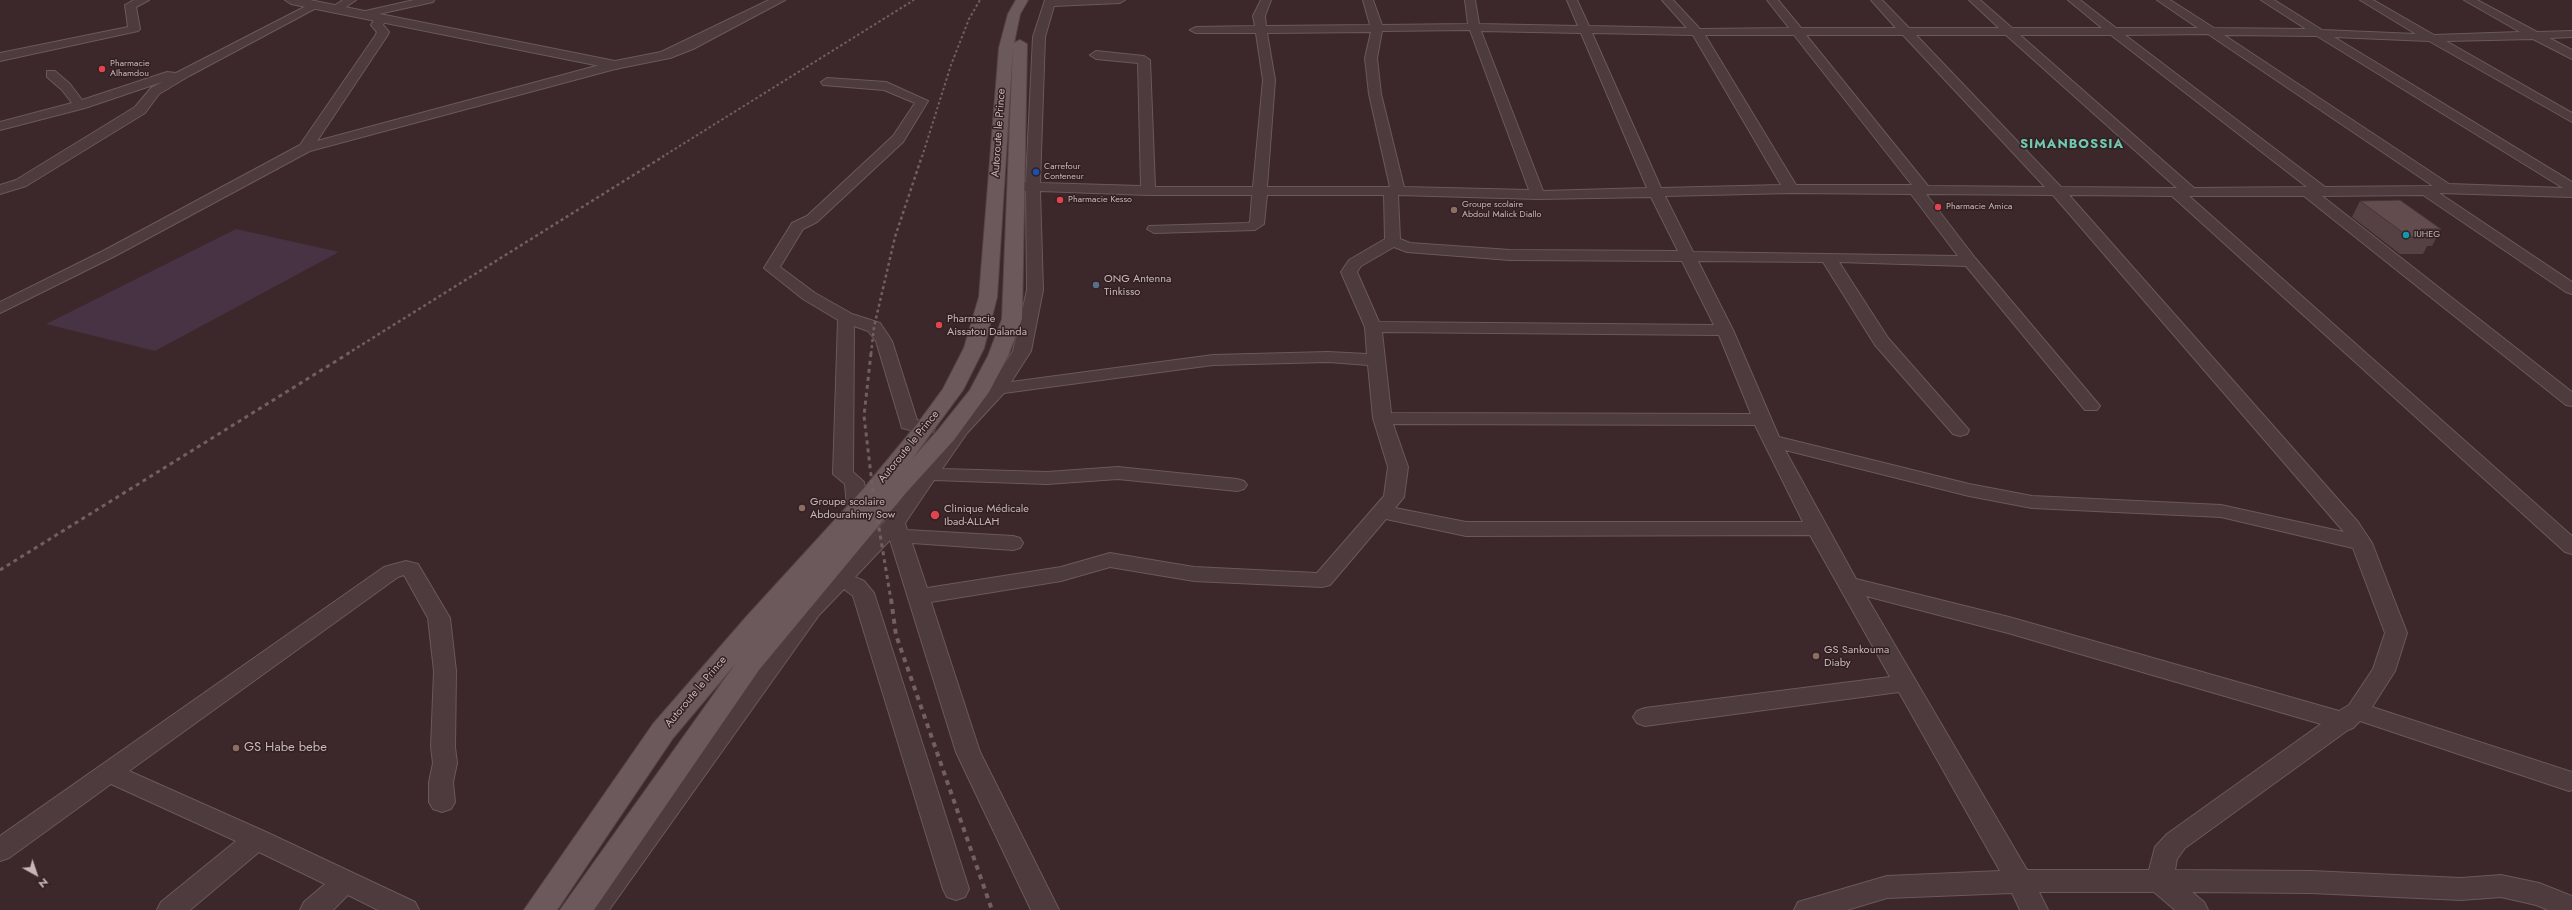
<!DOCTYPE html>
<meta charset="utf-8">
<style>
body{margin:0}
#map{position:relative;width:2572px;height:910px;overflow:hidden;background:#3c272a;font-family:Jost,sans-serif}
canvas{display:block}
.north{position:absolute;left:16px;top:854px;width:40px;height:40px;-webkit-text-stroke:3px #322022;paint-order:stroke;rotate:140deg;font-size:11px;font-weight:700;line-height:16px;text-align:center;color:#c7b7b8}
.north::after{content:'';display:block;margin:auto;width:14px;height:18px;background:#c7b7b8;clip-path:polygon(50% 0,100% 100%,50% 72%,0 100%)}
</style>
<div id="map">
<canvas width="2572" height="910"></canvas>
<div class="north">N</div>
</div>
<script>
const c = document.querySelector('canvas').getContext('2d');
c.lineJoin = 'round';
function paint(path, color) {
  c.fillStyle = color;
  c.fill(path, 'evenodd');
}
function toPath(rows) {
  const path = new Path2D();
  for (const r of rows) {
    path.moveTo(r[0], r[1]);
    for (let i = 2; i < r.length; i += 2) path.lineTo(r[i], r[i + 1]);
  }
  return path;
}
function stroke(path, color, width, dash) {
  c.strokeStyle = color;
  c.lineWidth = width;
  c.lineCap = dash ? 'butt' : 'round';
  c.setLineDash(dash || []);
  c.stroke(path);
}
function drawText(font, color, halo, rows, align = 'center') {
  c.font = font + ' Jost,sans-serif';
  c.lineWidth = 3;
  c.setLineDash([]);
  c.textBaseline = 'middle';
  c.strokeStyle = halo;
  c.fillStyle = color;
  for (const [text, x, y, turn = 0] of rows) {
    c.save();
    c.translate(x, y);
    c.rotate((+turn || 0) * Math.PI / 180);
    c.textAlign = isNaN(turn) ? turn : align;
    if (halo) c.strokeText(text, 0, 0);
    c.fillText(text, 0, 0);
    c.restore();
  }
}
const green = toPath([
 [236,229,339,252,155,351,46,324]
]);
const minor = toPath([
 [134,0,149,0,136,7,140,29,138,31,0,61,0,53,128,27,125,5,134,0],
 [343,0,356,0,340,11,332,11,332,7,343,0],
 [414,0,434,0,433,2,365,17,359,14,361,12,414,0],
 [1045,0,1125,0,1120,3,1054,6,1045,37,1040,183,1141,186,1138,63,1096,59,1090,55,1096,51,1144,56,1150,60,1155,187,1253,187,1263,80,1256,33,1196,33,1190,30,1196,27,1255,26,1253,16,1261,0,1271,0,1265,16,1266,26,1370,25,1363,0,1373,0,1382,25,1468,24,1465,0,1475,0,1479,24,1578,26,1567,0,1577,0,1589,26,1687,28,1662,0,1673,0,1700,29,1789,28,1767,0,1778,0,1801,28,1896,28,1871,0,1882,0,1909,28,1999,28,1969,0,1980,0,2012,28,2102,28,2068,0,2080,0,2116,28,2198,28,2157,0,2170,0,2214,28,2306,29,2261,0,2274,0,2322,30,2416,34,2360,0,2373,0,2434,35,2520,32,2464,0,2477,0,2537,32,2572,31,2572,37,2549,38,2572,50,2572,59,2533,39,2446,41,2572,113,2572,122,2429,41,2334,37,2572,182,2572,197,2439,193,2572,282,2572,294,2566,292,2423,195,2322,196,2572,392,2572,406,2566,405,2304,196,2189,196,2572,536,2572,554,2565,552,2172,196,2069,195,2358,522,2372,543,2407,633,2395,671,2372,707,2572,772,2572,790,2569,791,2360,721,2353,728,2348,730,2185,848,2177,859,2175,870,2311,871,2461,878,2501,875,2539,883,2572,896,2572,910,2548,910,2536,905,2501,897,2461,900,2311,893,2192,892,2204,902,2208,910,2175,910,2154,892,2039,892,2048,910,2020,910,2012,893,1887,898,1847,910,1794,910,1798,902,1887,876,2000,871,1899,692,1645,726,1637,723,1633,717,1637,711,1645,708,1890,677,1810,535,1466,536,1386,519,1330,585,1322,587,1194,581,1110,567,1061,581,931,602,980,752,1059,910,1031,910,956,752,890,540,855,577,864,581,874,593,969,889,965,897,956,900,947,897,943,889,853,596,844,589,819,615,609,910,580,910,803,605,885,521,885,511,888,507,897,505,953,425,983,394,980,390,983,386,992,384,1013,351,1027,290,1026,191,1012,189,1010,186,1017,182,1026,182,1033,37,1045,0],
 [1470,30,1529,190,1404,187,1381,94,1377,58,1382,31,1470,30],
 [1481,31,1581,33,1647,188,1543,191,1481,31],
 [1371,32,1365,58,1369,94,1390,187,1267,187,1275,80,1267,33,1371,32],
 [1592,33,1693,35,1781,185,1661,188,1592,33],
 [2208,34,2433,186,2325,187,2125,35,2208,34],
 [1705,35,1794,35,1912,185,1796,185,1705,35],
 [1806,35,1903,35,2045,187,1928,186,1806,35],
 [1916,35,2006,35,2177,188,2061,187,1916,35],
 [2020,35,2111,35,2307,187,2194,188,2020,35],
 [2224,35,2317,36,2563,188,2449,184,2224,35],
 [1040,191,1148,195,1252,195,1250,222,1248,223,1149,226,1147,229,1154,233,1255,230,1264,224,1267,195,1384,195,1385,239,1349,260,1341,272,1365,327,1367,354,1328,352,1213,355,1011,382,1031,351,1043,290,1040,191],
 [1791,193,1911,194,1958,256,1693,252,1665,196,1791,193],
 [1926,194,2053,195,2344,532,2221,505,2032,496,1969,484,1779,437,1733,330,1698,261,1823,262,1875,345,1953,434,1960,436,1967,434,1969,430,1888,338,1839,262,1966,266,2085,410,2097,410,2100,406,1975,258,1926,194],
 [1398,195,1538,199,1651,197,1678,251,1510,250,1410,243,1400,239,1398,195],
 [1394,247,1407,252,1510,260,1682,261,1714,325,1379,322,1357,272,1361,266,1394,247],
 [1382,332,1719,335,1751,414,1391,413,1382,332],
 [1328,362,1368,365,1373,418,1388,467,1384,496,1317,573,1194,567,1110,553,1061,567,927,588,912,543,1013,550,1020,548,1023,543,1020,538,1013,536,907,530,905,523,934,480,1047,484,1118,479,1237,491,1244,489,1247,485,1244,481,1237,479,1118,467,1047,472,942,469,967,433,1004,393,1213,365,1328,362],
 [1393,424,1755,425,1803,522,1466,522,1395,508,1404,497,1408,467,1393,424],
 [1785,450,1969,496,2032,508,2221,517,2353,548,2385,633,2373,669,2349,705,2339,711,2009,617,1856,579,1785,450],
 [1866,596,2008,633,2321,724,2167,834,2155,847,2149,870,2027,870,1866,596],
 [314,2,319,5,318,7,189,76,159,94,145,113,26,186,0,194,0,185,16,180,135,107,151,88,162,82,85,108,0,130,0,122,72,103,62,90,47,77,47,71,55,71,70,84,82,100,167,72,176,73,314,2],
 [380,15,386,18,383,25,389,32,387,36,317,141,611,62,615,61,621,65,619,68,310,151,115,256,0,313,0,302,105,250,300,145,375,36,377,32,371,25,376,16,380,15],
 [827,78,886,82,928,101,903,142,817,222,803,229,780,267,815,293,852,314,880,323,892,341,917,420,933,424,935,428,933,432,926,434,902,428,876,341,868,331,854,326,853,472,864,482,867,508,864,512,857,514,850,512,847,508,845,484,833,474,838,320,803,299,764,268,792,223,807,216,893,136,915,103,884,90,823,85,821,82,827,78],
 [406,561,418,564,450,618,456,671,455,747,457,763,453,782,455,802,451,809,442,812,433,809,429,802,429,782,433,763,431,747,434,671,428,618,404,575,398,577,129,771,266,832,415,902,419,910,378,910,348,895,333,910,300,910,304,902,325,884,259,852,190,910,157,910,161,902,236,841,111,784,9,858,0,861,0,836,384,567,406,561]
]);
const tertiary = toPath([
 [285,0,310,0,615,61,661,52,769,0,785,0,693,49,670,58,615,69,291,4,285,0]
]);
const primary = toPath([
 [1016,0,1028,0,1020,14,1014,43,1020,40,1027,44,1022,319,1008,356,989,392,954,440,905,494,759,670,594,910,560,910,736,663,673,738,557,910,524,910,653,724,747,616,865,487,918,423,943,389,964,348,979,297,999,48,1008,14,1016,0],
 [1013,46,1002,319,988,356,970,390,938,430,912,459,963,390,984,348,997,297,1013,46]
]);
const railFar3 = toPath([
 [662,157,914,0],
 [922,157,951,65,969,19,980,0]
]);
const railFar2 = toPath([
 [347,354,664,156],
 [871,354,874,327,895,237,922,156]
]);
const railFar1 = toPath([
 [871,353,864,416,873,492,891,600],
 [0,570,349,353]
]);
const rail = toPath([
 [891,599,896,635,992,910]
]);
const wall = toPath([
 [2360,201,2441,229,2432,246,2427,246,2423,254,2400,254,2352,217]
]);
const building = toPath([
 [2400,200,2441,229,2421,229,2432,237,2409,237,2360,201,2400,200]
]);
const markers = [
 [102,69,4,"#e0444e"],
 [1036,172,4,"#1a4fb4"],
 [1060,200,4,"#e0444e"],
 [1938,207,4,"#e0444e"],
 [1454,210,4,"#8d6e63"],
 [2406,235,4,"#0f9aa8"],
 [1096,285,4,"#5c6f8a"],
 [939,325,4,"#e0444e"],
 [802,508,4,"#8d6e63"],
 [935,515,5,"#e0444e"],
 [1816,656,4,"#8d6e63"],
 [236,748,4,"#8d6e63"]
];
const farPoinames = [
 ["Pharmacie",110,64],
 ["Alhamdou",110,74],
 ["Carrefour",1044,167],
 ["Conteneur",1044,177],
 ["Pharmacie Kesso",1068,200],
 ["Groupe scolaire",1462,205],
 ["Abdoul Malick Diallo",1462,215],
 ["Pharmacie Amica",1946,207],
 ["IUHEG",2414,235]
];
const streetNames = [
 ["Autoroute le Prince",999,133,-86],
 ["Autoroute le Prince",909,447,-51],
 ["Autoroute le Prince",696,692,-50]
];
const poiNames = [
 ["ONG Antenna",1104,279],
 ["Tinkisso",1104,292],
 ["Pharmacie",947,319],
 ["Aissatou Dalanda",947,332],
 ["Groupe scolaire",810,502],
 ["Abdourahimy Sow",810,515],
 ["Clinique Médicale",944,509],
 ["Ibad-ALLAH",944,522],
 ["GS Sankouma",1824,650],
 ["Diaby",1824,663]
];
const farDistrictnames = [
 ["SIMANBOSSIA",2072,145]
];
const nearPoinames = [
 ["GS Habe bebe",244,748]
];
paint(green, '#473343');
stroke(minor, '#6a595b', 2);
stroke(tertiary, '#6a595b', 2);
stroke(primary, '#564446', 2);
paint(minor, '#4d3b3d');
paint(tertiary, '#4d3b3d');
paint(primary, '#6c595b');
stroke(railFar3, '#735e60', 2, [2.5, 2.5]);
stroke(railFar2, '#735e60', 2.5, [3, 3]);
stroke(railFar1, '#735e60', 3, [4, 4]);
stroke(rail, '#735e60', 4, [5, 5]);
paint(wall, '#554143');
paint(building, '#634c4e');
stroke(building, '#453537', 1);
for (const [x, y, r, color] of markers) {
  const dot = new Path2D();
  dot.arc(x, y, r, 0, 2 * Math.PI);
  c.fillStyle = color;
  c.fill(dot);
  stroke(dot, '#322022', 1.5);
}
drawText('9px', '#c7b7b8', '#322022', farPoinames, 'left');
drawText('11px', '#c7b7b8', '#322022', streetNames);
drawText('11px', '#c7b7b8', '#322022', poiNames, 'left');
c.letterSpacing = '1px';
drawText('bold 13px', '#70c9b2', '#322022', farDistrictnames);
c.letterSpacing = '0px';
drawText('13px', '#c7b7b8', '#322022', nearPoinames, 'left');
</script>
